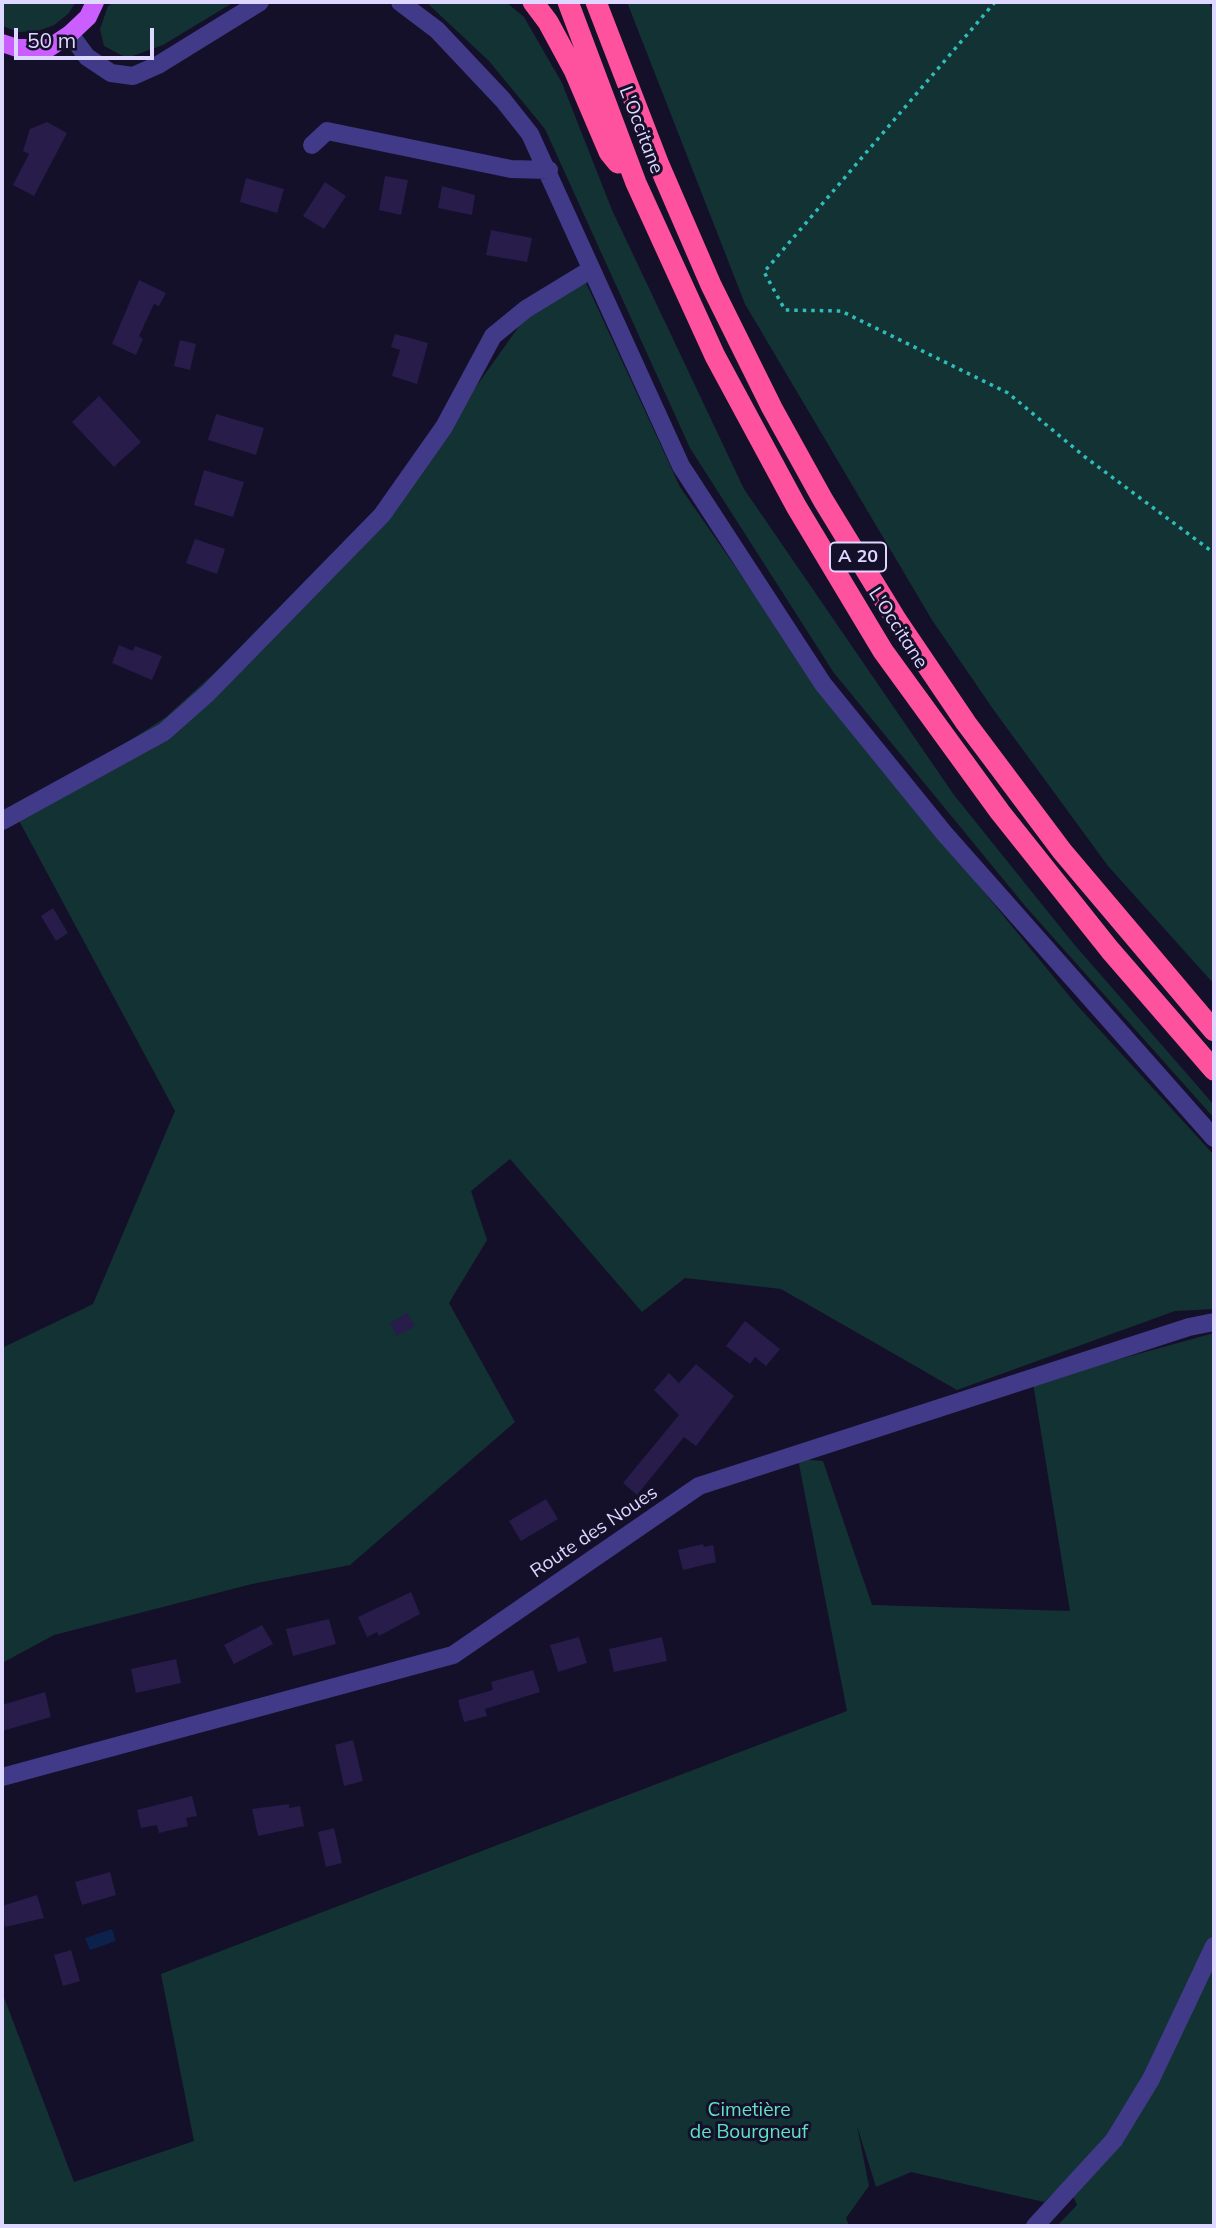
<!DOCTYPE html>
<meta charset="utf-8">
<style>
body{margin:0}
#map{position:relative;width:1216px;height:2228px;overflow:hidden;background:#151029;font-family:Mulish,sans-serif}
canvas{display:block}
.frame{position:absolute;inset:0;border:4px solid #ded7ff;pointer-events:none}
.scale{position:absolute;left:14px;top:28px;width:140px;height:32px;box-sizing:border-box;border:4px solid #ded7ff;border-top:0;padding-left:9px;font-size:21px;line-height:24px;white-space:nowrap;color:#ded7ff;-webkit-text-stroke:5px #151029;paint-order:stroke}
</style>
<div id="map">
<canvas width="1216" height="2228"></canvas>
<div class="frame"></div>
<div class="scale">50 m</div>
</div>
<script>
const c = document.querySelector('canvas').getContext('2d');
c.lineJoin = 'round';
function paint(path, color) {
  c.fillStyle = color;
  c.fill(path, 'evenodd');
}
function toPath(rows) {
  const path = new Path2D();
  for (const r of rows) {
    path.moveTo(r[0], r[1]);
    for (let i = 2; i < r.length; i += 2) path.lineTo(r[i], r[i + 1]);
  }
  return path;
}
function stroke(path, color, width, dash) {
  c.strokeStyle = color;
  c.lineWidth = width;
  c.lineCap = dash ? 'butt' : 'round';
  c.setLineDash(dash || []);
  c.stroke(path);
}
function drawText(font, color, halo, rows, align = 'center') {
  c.font = font + ' Mulish,sans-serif';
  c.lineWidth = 6;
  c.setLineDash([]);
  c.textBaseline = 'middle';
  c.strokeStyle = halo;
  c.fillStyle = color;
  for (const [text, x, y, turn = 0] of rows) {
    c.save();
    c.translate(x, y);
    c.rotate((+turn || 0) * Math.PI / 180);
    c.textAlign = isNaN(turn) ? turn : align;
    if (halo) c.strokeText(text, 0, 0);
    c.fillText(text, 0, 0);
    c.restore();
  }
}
const green = toPath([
 [2,2,76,2,68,14,54,25,38,31,19,32,2,26],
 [114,2,234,2,163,45,127,58,104,46,100,29,108,6],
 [426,2,506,2,524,17,562,83,612,210,744,489,954,795,1073,943,1214,1105,1214,1118,1026,907,834,673,690,448,545,129,489,61],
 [627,2,1208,2,1214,10,1214,984,1108,866,993,709,932,620,745,304],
 [581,272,680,487,834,709,1075,1003,1214,1155,1214,1309,1175,1311,957,1390,781,1289,685,1278,642,1312,510,1159,471,1191,487,1240,449,1303,515,1422,350,1565,252,1584,54,1635,2,1663,2,1348,93,1304,175,1111,16,815,166,717,378,524,520,325],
 [1214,1333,1214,2226,1057,2226,1077,2205,1066,2181,1044,2202,911,2172,876,2187,857,2126,869,2186,846,2218,849,2226,2,2226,2,1992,74,2182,194,2141,161,1974,847,1711,798,1459,823,1461,872,1605,1070,1611,1033,1383]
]);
const water = toPath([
 [112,1929,116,1941,90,1950,85,1938]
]);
const building = toPath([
 [47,122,67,133,34,196,13,185,29,154,23,151,30,129],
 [385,176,408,180,401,215,379,210],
 [246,178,284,189,277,213,240,202],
 [325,182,346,196,324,229,303,216],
 [442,186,475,195,472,215,438,208],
 [491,230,532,238,527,262,486,255],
 [139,280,166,293,159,306,154,304,139,336,143,339,136,355,112,344],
 [395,334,428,343,417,384,392,376,400,350,391,347],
 [180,340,196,344,190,370,174,366],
 [99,396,141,442,114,467,72,422],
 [216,414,264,428,256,455,208,440],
 [204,470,244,482,233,517,194,505],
 [195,539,225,549,217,574,186,563],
 [119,645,133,651,135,646,162,656,152,680,112,663],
 [53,908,68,933,56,941,41,916],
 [407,1313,415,1326,397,1336,390,1323],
 [745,1321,780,1349,766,1366,755,1357,750,1364,726,1346],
 [696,1364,734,1396,696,1446,684,1437,637,1495,623,1483,679,1415,654,1390,669,1373,679,1383],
 [546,1499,558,1519,521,1541,509,1521],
 [703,1544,704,1547,713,1545,716,1562,683,1570,678,1550],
 [411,1592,420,1614,379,1636,377,1632,367,1637,358,1617],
 [329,1619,336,1644,293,1656,286,1629],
 [262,1625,273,1644,234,1664,224,1645],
 [579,1637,587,1663,558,1672,550,1645],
 [662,1637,667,1661,614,1672,609,1649],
 [176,1659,181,1683,136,1693,131,1669],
 [533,1670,540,1692,485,1709,487,1716,464,1722,458,1700,493,1690,491,1682],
 [45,1692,51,1717,2,1731,2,1705],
 [353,1740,363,1781,344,1786,335,1745],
 [192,1796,197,1816,186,1818,188,1826,159,1833,157,1825,141,1828,137,1810],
 [289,1804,289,1808,300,1806,304,1826,258,1836,252,1809],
 [334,1828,342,1863,326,1867,318,1832],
 [110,1872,116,1895,82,1905,75,1882],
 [37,1895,44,1918,5,1927,2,1906],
 [71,1950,80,1981,63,1986,54,1955]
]);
const path = toPath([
 [995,2,764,272,785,310,841,311,1008,393,1085,457,1214,553]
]);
const street = toPath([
 [400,2,437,30,503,100,530,134,681,466,823,684,944,833,1214,1138],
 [70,34,87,57,111,73,133,76,158,65,260,2],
 [312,145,327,131,511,169,549,170],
 [2,821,164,732,208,693,382,515,444,427,493,336,526,309,590,270],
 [2,1777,453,1655,699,1486,1189,1327,1214,1322],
 [1035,2226,1114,2140,1151,2079,1214,1946]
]);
const primary = toPath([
 [2,43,17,48,49,48,70,34,88,17,95,2]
]);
const highway = toPath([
 [533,2,548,22,574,70,609,152,618,163],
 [568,2,636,183,715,356,796,506,883,651,1000,812,1110,950,1214,1070],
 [596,2,659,165,711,285,772,408,823,500,897,621,966,723,1062,851,1214,1031]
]);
const shields = [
 [858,557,56]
];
const shieldNames = [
 ["A 20",858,557]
];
const streetNames = [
 ["L'Occitane",641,130,69],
 ["L'Occitane",898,628,57],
 ["Route des Noues",594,1532,-34]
];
const parkNames = [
 ["Cimetière",749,2110],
 ["de Bourgneuf",749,2132]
];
paint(green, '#133233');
paint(water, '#0c214b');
paint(building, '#271c4a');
stroke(path, '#2fbcba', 3.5, [3.5, 5]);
stroke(street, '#413a88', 18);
stroke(primary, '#ca5eff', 18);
stroke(highway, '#ff529e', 21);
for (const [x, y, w] of shields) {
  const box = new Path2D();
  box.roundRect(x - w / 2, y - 14.5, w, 29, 5);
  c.fillStyle = '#151029';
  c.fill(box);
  stroke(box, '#ded7ff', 2);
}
drawText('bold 18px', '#ded7ff', null, shieldNames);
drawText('19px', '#ded7ff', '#151029', streetNames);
drawText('19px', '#61e2c7', '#151029', parkNames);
</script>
